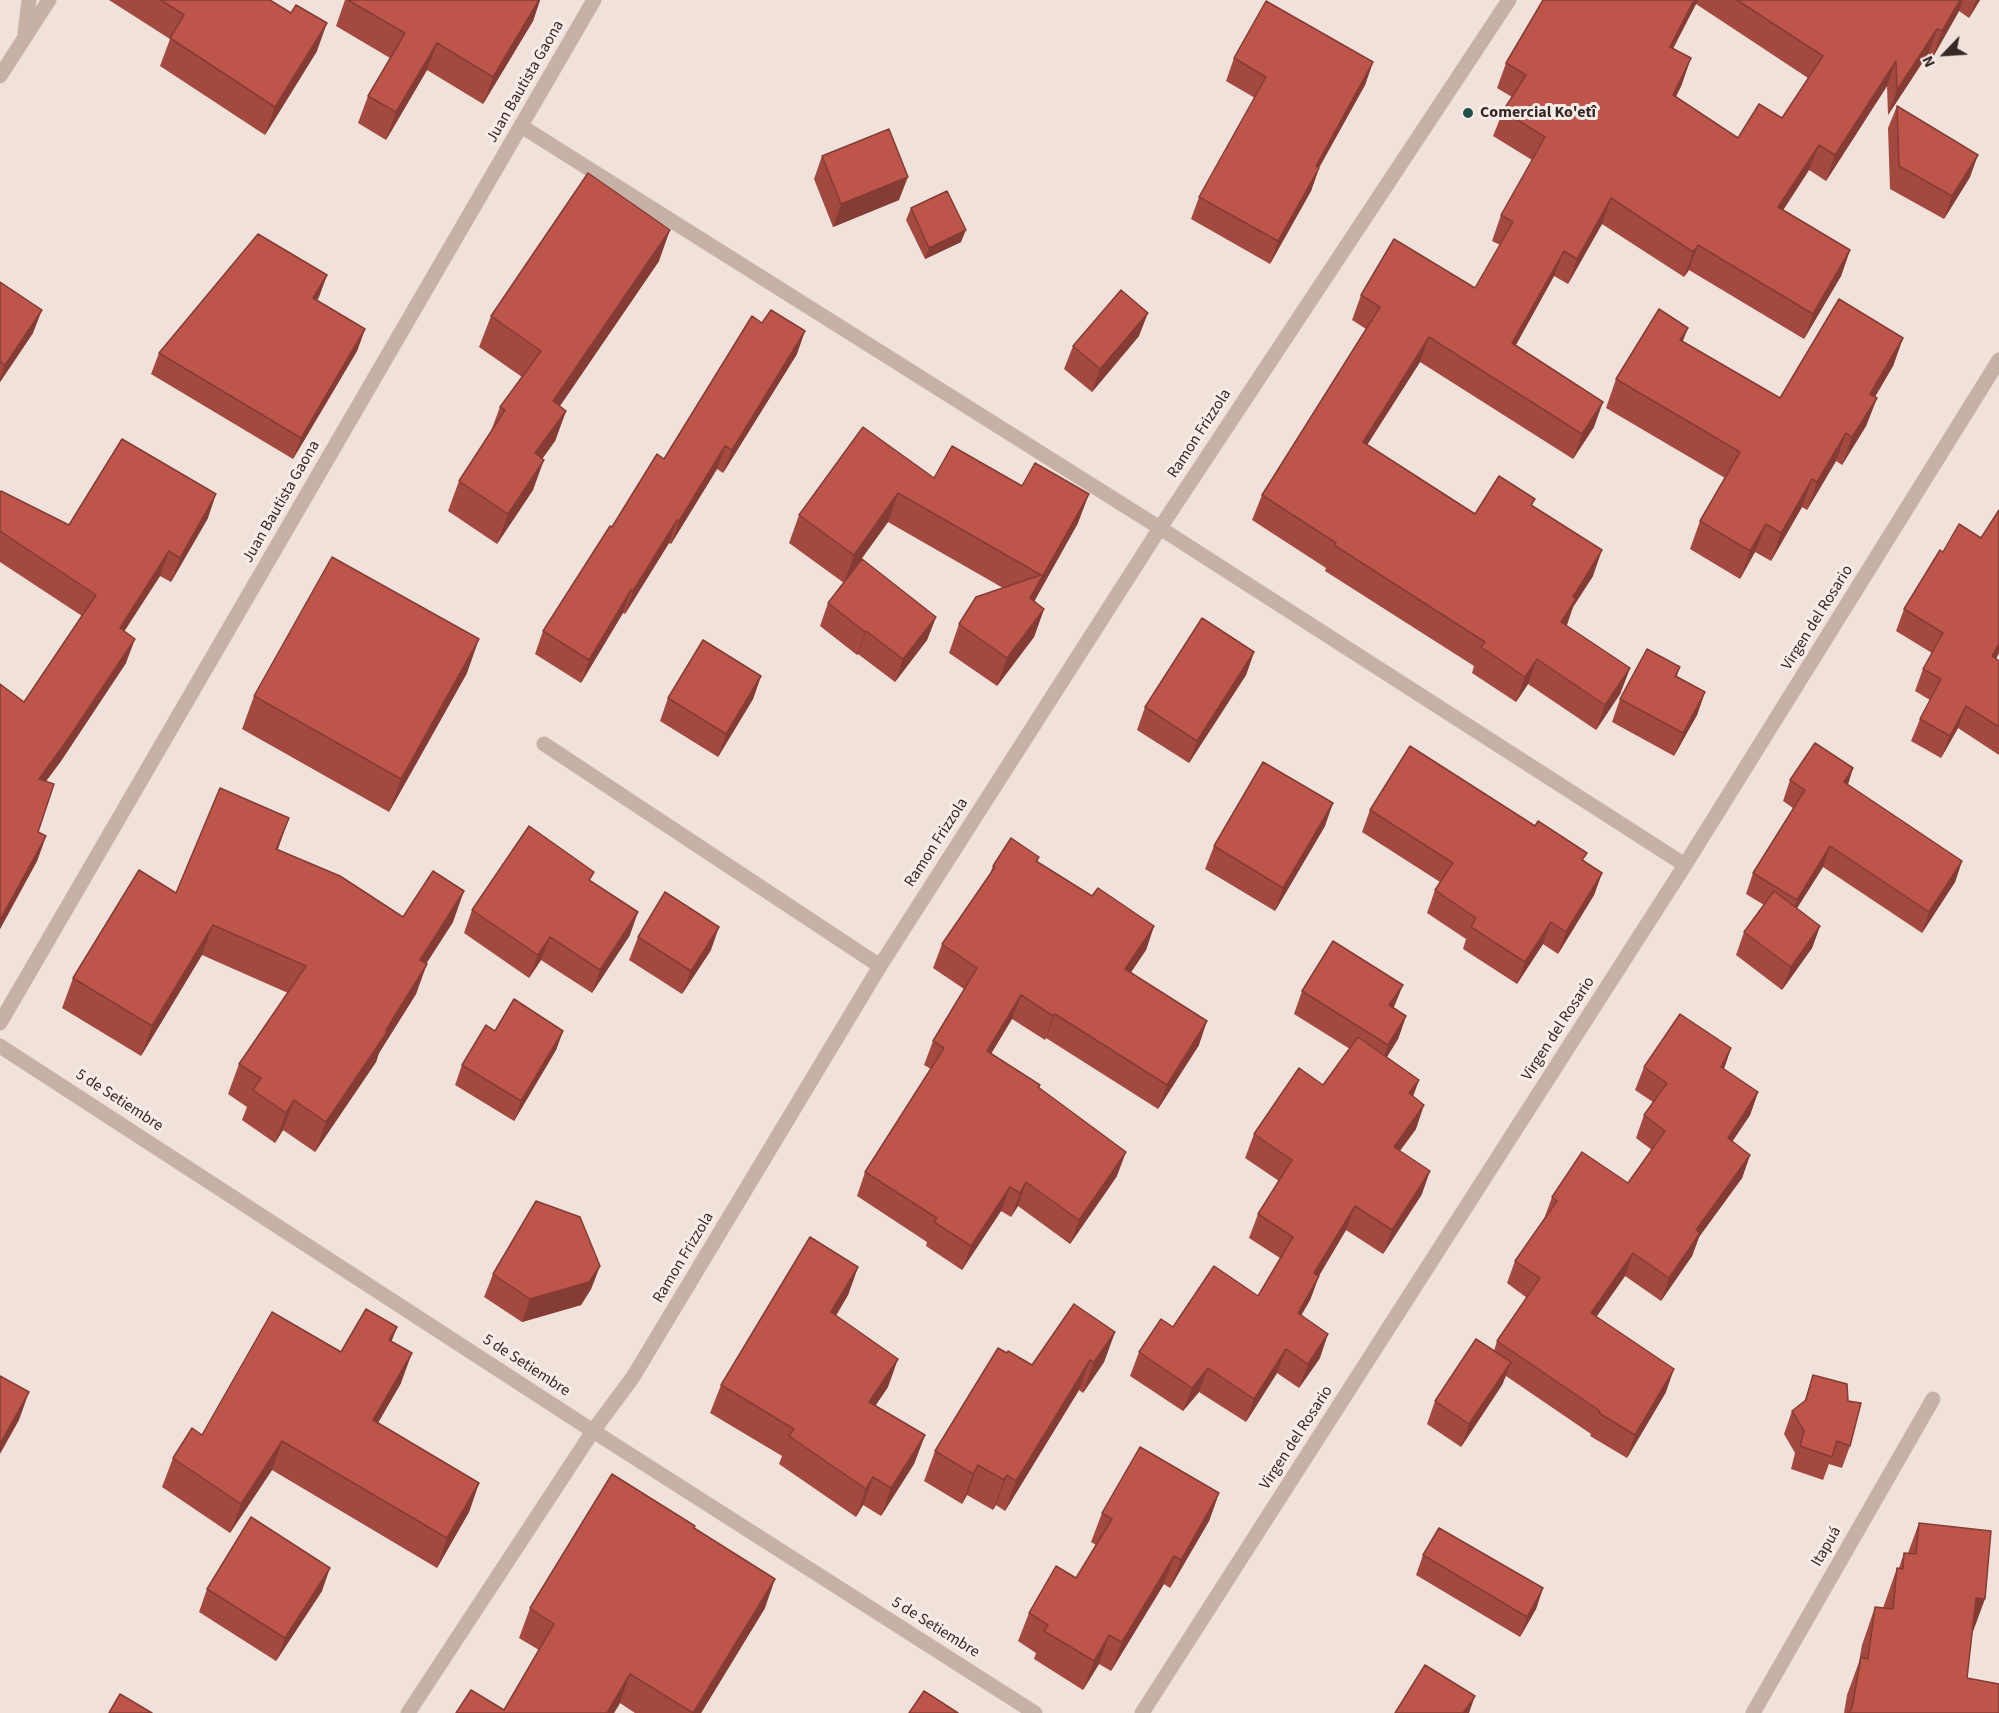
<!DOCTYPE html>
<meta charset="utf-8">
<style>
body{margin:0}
#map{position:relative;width:1999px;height:1713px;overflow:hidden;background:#f0e2da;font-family:"Source Sans 3",sans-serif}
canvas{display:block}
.north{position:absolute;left:1915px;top:24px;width:60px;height:60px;-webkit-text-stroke:4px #f8ede6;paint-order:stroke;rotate:245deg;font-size:16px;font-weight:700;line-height:24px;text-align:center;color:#342927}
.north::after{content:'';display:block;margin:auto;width:21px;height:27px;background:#342927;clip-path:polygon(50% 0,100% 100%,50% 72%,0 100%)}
</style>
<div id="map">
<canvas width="1999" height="1713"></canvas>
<div class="north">N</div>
</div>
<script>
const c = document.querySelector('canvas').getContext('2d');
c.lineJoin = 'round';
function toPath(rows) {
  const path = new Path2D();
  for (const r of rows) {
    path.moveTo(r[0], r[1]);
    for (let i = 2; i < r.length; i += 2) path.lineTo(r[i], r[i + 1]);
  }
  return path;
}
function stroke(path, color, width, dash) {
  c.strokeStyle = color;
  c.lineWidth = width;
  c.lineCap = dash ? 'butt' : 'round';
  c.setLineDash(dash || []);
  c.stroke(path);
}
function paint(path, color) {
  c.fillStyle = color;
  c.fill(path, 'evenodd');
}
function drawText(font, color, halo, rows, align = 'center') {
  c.font = font + ' "Source Sans 3",sans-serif';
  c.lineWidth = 6;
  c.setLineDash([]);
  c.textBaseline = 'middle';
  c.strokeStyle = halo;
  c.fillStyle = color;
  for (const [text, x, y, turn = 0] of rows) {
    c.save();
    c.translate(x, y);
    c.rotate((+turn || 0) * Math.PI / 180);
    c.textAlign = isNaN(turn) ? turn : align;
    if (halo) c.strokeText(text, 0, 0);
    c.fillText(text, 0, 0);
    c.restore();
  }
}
const minor = toPath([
 [25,33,29,0],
 [0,76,49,0],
 [521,126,1160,528,1685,865],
 [544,744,880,966],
 [0,1023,594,0],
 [0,1046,593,1431,1035,1713],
 [408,1713,593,1431,633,1377,880,966,1160,528,1509,0],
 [1142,1713,1685,865,1999,360],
 [1753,1713,1933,1399]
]);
const wall = toPath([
 [109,0,270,0,291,13,317,51,265,135,160,66,170,39],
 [345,0,540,0,533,21,483,104,427,70,386,140,358,123,368,96,390,58,336,26],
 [1543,0,1980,0,1969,18,1959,11,1933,57,1928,54,1888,115,1887,86,1826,181,1809,170,1783,210,1850,250,1841,276,1804,339,1689,270,1684,277,1602,224,1568,284,1554,276,1516,345,1594,427,1573,459,1420,362,1367,445,1475,514,1532,506,1593,576,1573,607,1566,625,1630,668,1620,694,1596,730,1528,684,1516,702,1472,673,1474,666,1325,571,1326,568,1252,520,1262,495,1366,329,1352,320,1361,295,1475,288,1500,245,1492,241,1501,215,1532,160,1493,136,1503,111,1512,97,1497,88,1506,63],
 [1696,4,1808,78,1782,118,1738,138,1676,97,1682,84,1673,49],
 [1234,58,1373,62,1365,85,1319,168,1311,191,1270,264,1191,219,1199,197,1255,98,1226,81],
 [1897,106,1970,177,1944,219,1890,189,1888,128],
 [822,156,899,200,833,227,814,179],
 [911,208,961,242,925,259,906,220],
 [659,261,560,406,566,411,555,441,542,459,533,490,497,544,448,511,459,481,491,431,500,407,522,377,479,347,491,316],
 [327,275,317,301,365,329,357,351,293,459,151,374,159,353],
 [0,282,33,333,0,382],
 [1139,336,1092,392,1064,369,1073,346],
 [1903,338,1893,366,1875,397,1877,398,1866,426,1842,465,1836,461,1807,510,1802,507,1771,561,1755,552,1740,579,1690,549,1700,521,1725,478,1606,408,1616,379,1683,341,1780,398],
 [797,354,723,473,717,469,671,544,669,543,625,614,623,613,581,683,535,654,543,631,612,527,664,459],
 [934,478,1078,523,1034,601,1044,609,1034,637,997,686,949,653,959,624,1003,588,888,522,852,572,936,617,927,640,895,682,858,654,857,655,820,626,828,603,844,583,789,543,799,515],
 [0,492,69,525,208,518,171,582,160,576,124,631,126,663,61,761,46,781,38,832,46,836,37,861,0,929,0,684,24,702,82,616,0,562],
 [1999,510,1999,653,1996,659,1999,661,1999,755,1958,728,1941,758,1911,741,1920,719,1930,700,1915,691,1923,669,1932,653,1896,631,1904,609,1943,552,1981,538],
 [1254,652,1246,675,1189,763,1137,730,1145,707],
 [1680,667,1677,676,1705,692,1697,715,1674,756,1612,722,1620,699],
 [467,673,389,812,242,729,254,696],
 [761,676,753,699,718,757,660,721,668,698],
 [1853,768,1848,785,1962,861,1955,882,1922,933,1823,867,1797,908,1820,926,1812,948,1782,990,1736,955,1744,932,1764,905,1746,894,1753,873,1793,808,1783,801,1790,780],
 [1370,810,1535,826,1602,873,1594,895,1558,954,1543,944,1517,984,1463,949,1466,939,1427,913,1435,890,1440,882,1362,832],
 [1325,826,1275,911,1205,869,1214,846],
 [277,849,403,917,453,922,426,964,416,994,379,1053,376,1062,315,1152,283,1130,275,1143,242,1120,247,1107,228,1094,239,1064,288,993,202,955,141,1056,62,1008,73,978,176,893],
 [1039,857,1037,862,1092,896,1154,926,1146,950,1131,972,1199,1045,1158,1109,1046,1038,1045,1040,1012,1019,991,1054,1040,1085,1039,1088,1117,1176,1070,1244,1018,1206,1011,1217,1001,1211,962,1270,926,1246,927,1242,857,1196,865,1172,931,1069,924,1065,933,1041,964,989,933,968,942,944,989,876,993,866],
 [591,881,630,935,592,993,541,960,529,978,464,933,472,910],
 [638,937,711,950,682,994,629,960],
 [1302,991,1394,1008,1406,1016,1398,1039,1387,1057,1419,1080,1413,1096,1416,1129,1400,1151,1422,1194,1383,1254,1346,1230,1319,1276,1310,1300,1301,1315,1320,1358,1299,1388,1277,1373,1246,1422,1199,1392,1183,1411,1130,1376,1139,1352,1173,1327,1258,1296,1280,1258,1249,1238,1258,1214,1279,1181,1245,1158,1254,1134,1323,1085,1350,1049,1294,1014],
 [495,1031,563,1031,556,1050,514,1121,455,1085,462,1065],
 [1731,1048,1724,1069,1758,1092,1750,1115,1732,1142,1750,1155,1742,1178,1699,1237,1692,1256,1661,1301,1625,1276,1596,1317,1666,1392,1627,1458,1590,1436,1591,1434,1506,1376,1502,1385,1461,1447,1427,1424,1435,1401,1494,1351,1497,1341,1527,1298,1507,1283,1515,1261,1544,1219,1552,1197,1628,1183,1652,1150,1636,1138,1644,1115,1653,1102,1635,1090,1644,1067],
 [600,1266,591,1289,581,1305,522,1322,484,1297,493,1274],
 [858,1267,848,1295,836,1316,888,1387,875,1406,925,1435,914,1464,881,1516,863,1505,856,1517,779,1464,782,1456,710,1413,721,1385],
 [1115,1332,1104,1362,1083,1393,1079,1390,1005,1511,996,1505,993,1510,967,1495,962,1504,924,1481,935,1451,1007,1353,1032,1365],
 [392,1341,401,1383,378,1423,479,1483,469,1512,437,1568,272,1470,230,1533,162,1487,173,1458,202,1435,341,1352],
 [1813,1375,1850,1446,1842,1468,1829,1464,1823,1480,1791,1469,1795,1453,1784,1434,1792,1411,1804,1402],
 [1219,1493,1209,1521,1170,1588,1164,1584,1111,1671,1099,1664,1083,1690,1034,1659,1036,1653,1018,1641,1029,1613,1076,1578,1096,1545,1091,1542,1102,1513],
 [1919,1523,1971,1635,1967,1678,1999,1713,1844,1713,1847,1695,1859,1662,1862,1645,1875,1607,1883,1608,1897,1568,1899,1568,1904,1553,1908,1553],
 [695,1526,694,1528,765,1608,701,1713,635,1713,620,1703,614,1713,456,1713,504,1710,539,1650,519,1638,530,1608],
 [1423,1555,1543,1588,1536,1609,1520,1637,1416,1575],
 [207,1589,322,1591,276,1661,199,1612]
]);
const shadedWall = toPath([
 [539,0,540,0,533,21,483,104,493,77],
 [1694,0,1698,0,1696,4,1660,72,1670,47],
 [1960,0,1963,0,1959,11,1933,57,1942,31],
 [1976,0,1980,0,1969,18],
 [327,23,317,51,265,135,275,107],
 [1937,29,1928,54,1888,115,1897,90],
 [437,43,427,70,386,140,396,112],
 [1691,58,1682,84,1663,120,1673,95],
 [1896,61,1887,86,1826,181,1835,155],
 [1373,62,1365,85,1307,189,1316,166],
 [1819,145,1809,170,1769,232,1778,207],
 [1978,155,1970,177,1944,219,1952,196],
 [1319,168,1311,191,1270,264,1278,241],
 [908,177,899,200,833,227,841,204],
 [1611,198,1602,224,1568,284,1577,259],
 [670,230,659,261,542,432,553,401],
 [966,230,961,242,925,259,929,248],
 [1698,245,1689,270,1684,277,1693,252],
 [1850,250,1841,276,1804,339,1813,314],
 [1564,251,1554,276,1503,368,1512,343],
 [327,275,319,297,305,320,313,298],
 [42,310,33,333,0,382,0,378,5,365],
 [1148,313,1139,336,1092,392,1100,369],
 [1688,328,1677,356,1680,340],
 [365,329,357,351,293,459,301,438],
 [805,331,797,354,723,473,732,450],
 [1429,337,1420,362,1353,467,1363,442],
 [1903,338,1893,366,1860,422,1870,394],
 [1877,398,1866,426,1842,465,1852,437],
 [1603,402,1594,427,1573,459,1582,434],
 [566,411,555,441,524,484,535,453],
 [1846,433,1836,461,1807,510,1817,482],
 [725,446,717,469,671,544,679,521],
 [544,460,533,490,497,544,508,514],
 [1812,479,1802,507,1771,561,1781,533],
 [898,493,888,522,844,583,854,555],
 [216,494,208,518,171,582,180,558],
 [1089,494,1078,523,1020,627,1030,598],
 [677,520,669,543,625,614,633,591],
 [1766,524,1755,552,1740,579,1750,551],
 [1602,550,1593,576,1573,607,1567,625,1552,647,1561,622,1573,597],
 [169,551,160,576,111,652,120,628],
 [631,590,623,613,581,683,589,660],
 [1044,609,1034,637,997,686,1007,658],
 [936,617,927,640,895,682,903,659],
 [866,631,858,654,857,655,865,632],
 [135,639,126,663,61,761,30,803,39,779],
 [479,639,467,673,389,812,401,779],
 [1999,644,1999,653,1984,679,1992,656],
 [1254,652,1246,675,1189,763,1197,741],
 [1537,659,1528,684,1516,702,1525,677],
 [1630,668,1620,694,1596,730,1605,705],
 [761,676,753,699,718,757,726,734],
 [1705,692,1697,715,1674,756,1683,733],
 [1966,706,1958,728,1941,758,1950,736],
 [1853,768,1846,789,1844,782],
 [1333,803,1325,826,1275,911,1283,888],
 [289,818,278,849,265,879,276,849],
 [46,836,37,861,0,929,0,920],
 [1830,846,1823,867,1789,921,1797,900],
 [1962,861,1955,882,1922,933,1929,912],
 [1602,873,1594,895,1558,954,1566,932],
 [464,891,453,922,409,990,420,960],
 [638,912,630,935,592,993,600,970],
 [1551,922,1543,944,1517,984,1525,962],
 [213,925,202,955,141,1056,152,1026],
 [1154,926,1146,950,1117,993,1125,969],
 [1820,926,1812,948,1782,990,1791,967],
 [719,927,711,950,682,994,691,971],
 [550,937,541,960,529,978,538,955],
 [427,964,416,994,379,1053,376,1062,315,1152,326,1122,386,1030],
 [1403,985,1394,1007,1381,1028,1389,1005],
 [1021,995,1012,1019,978,1075,987,1051],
 [1055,1014,1046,1038,1045,1040,1053,1016],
 [1406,1016,1398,1039,1380,1068,1388,1045],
 [1207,1021,1199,1045,1158,1109,1167,1085],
 [563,1031,556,1050,514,1121,521,1101],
 [1731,1048,1723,1071,1721,1067],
 [1419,1080,1410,1104,1409,1093],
 [1758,1092,1750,1115,1719,1161,1728,1138],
 [294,1100,283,1130,275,1143,286,1113],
 [1424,1105,1416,1129,1385,1170,1394,1147],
 [1126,1152,1117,1176,1070,1244,1079,1220],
 [1750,1155,1742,1178,1699,1237,1692,1256,1661,1301,1669,1278,1696,1230],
 [1430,1171,1422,1194,1383,1254,1392,1230],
 [1026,1182,1018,1206,1011,1217,1020,1193],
 [1010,1187,1001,1211,962,1270,971,1246],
 [1355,1206,1346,1230,1306,1297,1314,1273],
 [1633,1253,1625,1276,1583,1336,1591,1313],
 [600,1266,591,1289,581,1305,522,1322,530,1299],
 [858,1267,848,1295,820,1341,831,1312],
 [1319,1276,1310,1300,1289,1337,1298,1313],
 [397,1327,386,1356,389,1340],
 [1115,1332,1104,1362,1083,1393,1094,1362],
 [1328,1334,1320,1358,1299,1388,1308,1364],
 [1286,1349,1277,1373,1246,1422,1254,1399],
 [412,1353,401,1383,362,1450,373,1420],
 [898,1359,888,1387,859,1430,869,1402],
 [1090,1360,1079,1390,1005,1511,1016,1481],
 [1511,1362,1502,1385,1461,1447,1469,1424],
 [1208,1368,1199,1392,1183,1411,1192,1388],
 [1674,1369,1666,1392,1627,1458,1635,1435],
 [29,1392,19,1420,0,1454,0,1444],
 [925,1435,914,1464,881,1516,891,1488],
 [282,1441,272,1470,230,1533,241,1504],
 [978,1465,967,1495,962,1504,973,1474],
 [1007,1475,996,1505,993,1510,1004,1480],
 [873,1477,863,1505,856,1517,866,1489],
 [479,1483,469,1512,437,1568,447,1538],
 [1219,1493,1209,1521,1170,1588,1181,1560],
 [1174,1556,1164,1584,1111,1671,1122,1642],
 [330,1568,322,1591,276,1661,285,1638],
 [775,1579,765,1608,701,1713,693,1713],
 [1543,1588,1536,1609,1520,1637,1527,1617],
 [1976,1598,1985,1599,1971,1637],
 [1109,1635,1099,1664,1083,1690,1094,1661],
 [630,1674,620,1703,614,1713,607,1713],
 [1475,1696,1469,1713,1463,1713]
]);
const building = toPath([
 [161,0,270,0,291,13,296,5,327,23,275,107,170,38,184,15,161,0],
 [348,0,539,0,493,77,437,43,396,112,368,96,405,33,348,0],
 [1543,0,1694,0,1670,47,1691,58,1673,95,1738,138,1759,104,1782,118,1823,56,1737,0,1960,0,1942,31,1937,29,1897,90,1896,61,1835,155,1819,145,1778,207,1850,250,1813,314,1698,245,1693,252,1611,198,1577,259,1564,251,1512,343,1603,402,1582,434,1429,337,1363,442,1475,514,1499,476,1535,499,1531,505,1602,550,1573,597,1576,599,1561,622,1630,668,1605,705,1537,659,1525,677,1481,647,1485,642,1334,545,1336,543,1262,495,1380,307,1361,295,1394,239,1475,288,1513,222,1501,215,1545,137,1503,111,1526,75,1506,63,1543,0],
 [1266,1,1373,62,1316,166,1319,168,1278,241,1199,197,1266,77,1234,58,1266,1],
 [1897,106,1978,155,1952,196,1899,166,1897,106],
 [889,129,908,177,841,204,822,156,889,129],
 [588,173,670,230,553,401,566,411,535,453,544,460,508,514,459,481,505,410,500,407,541,351,491,316,588,173],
 [947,191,966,230,929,248,911,208,947,191],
 [258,234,327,275,313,298,365,329,301,438,159,353,258,234],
 [0,282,42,310,5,365,0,362,0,282],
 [1121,290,1148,313,1100,369,1073,346,1121,290],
 [1839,299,1903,338,1870,394,1877,398,1852,437,1846,433,1817,482,1812,479,1781,533,1766,524,1750,551,1700,521,1740,452,1616,379,1659,309,1688,328,1680,340,1780,398,1839,299],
 [771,310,805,331,732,450,725,446,679,521,677,520,633,591,631,590,589,660,543,631,610,526,612,527,657,454,664,459,752,316,762,323,771,310],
 [863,427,934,478,952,446,1022,486,1035,463,1089,494,1030,598,1044,609,1007,658,959,624,976,597,1041,575,898,493,854,555,799,515,863,427],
 [122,439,216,494,180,558,169,551,120,628,135,639,70,736,39,779,54,784,38,832,46,836,0,920,0,684,24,702,96,595,0,531,0,492,1,491,69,525,122,439],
 [1999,510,1999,644,1992,656,1999,661,1999,727,1966,706,1950,736,1920,719,1941,679,1923,669,1943,633,1904,609,1940,550,1943,552,1959,524,1981,538,1999,510],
 [332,557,479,639,401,779,254,696,332,557],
 [862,559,936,617,903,659,866,631,865,632,828,603,862,559],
 [1202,618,1254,652,1197,741,1145,707,1202,618],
 [703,640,761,676,726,734,668,698,703,640],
 [1647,649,1680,667,1675,676,1705,692,1683,733,1620,699,1647,649],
 [1815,743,1853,768,1844,782,1962,861,1929,912,1830,846,1797,900,1753,873,1805,790,1790,780,1815,743],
 [1410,746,1535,826,1538,821,1587,853,1582,860,1602,873,1566,932,1551,922,1525,962,1471,927,1476,918,1435,890,1453,863,1370,810,1410,746],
 [1263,762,1333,803,1283,888,1214,846,1263,762],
 [220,788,289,818,276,849,340,876,403,917,433,871,464,891,420,960,427,964,386,1030,387,1032,326,1122,294,1100,286,1113,253,1090,261,1078,239,1064,306,966,213,925,152,1026,73,978,139,870,176,893,220,788],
 [529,826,594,872,589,880,638,912,600,970,550,937,538,955,472,910,529,826],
 [1011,838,1039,857,1036,861,1092,896,1098,888,1154,926,1125,969,1207,1021,1167,1085,1055,1014,1053,1016,1021,995,987,1051,1040,1085,1038,1087,1126,1152,1079,1220,1026,1182,1020,1193,1010,1187,971,1246,934,1222,937,1218,865,1172,944,1048,933,1041,977,968,942,944,995,867,993,866,1011,838],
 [1774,891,1820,926,1791,967,1744,932,1774,891],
 [665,892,719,927,691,971,638,937,665,892],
 [1333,941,1403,985,1389,1005,1406,1016,1388,1045,1302,991,1333,941],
 [514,999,563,1031,521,1101,462,1065,486,1025,495,1031,514,999],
 [1680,1014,1731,1048,1721,1067,1758,1092,1728,1138,1750,1155,1696,1230,1700,1233,1669,1278,1633,1253,1591,1313,1674,1369,1635,1435,1599,1413,1600,1411,1497,1341,1540,1278,1515,1261,1557,1201,1552,1197,1582,1152,1628,1183,1665,1131,1644,1115,1667,1083,1644,1067,1680,1014],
 [1358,1037,1419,1080,1409,1093,1424,1105,1394,1147,1430,1171,1392,1230,1355,1206,1314,1273,1319,1276,1298,1313,1328,1334,1308,1364,1286,1349,1254,1399,1208,1368,1192,1388,1139,1352,1161,1319,1173,1327,1214,1266,1258,1296,1293,1237,1258,1214,1292,1160,1254,1134,1299,1068,1323,1085,1358,1037],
 [536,1201,580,1217,600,1266,589,1282,530,1299,493,1274,536,1201],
 [810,1237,858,1267,831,1312,898,1359,869,1402,925,1435,891,1488,873,1477,866,1489,789,1436,794,1429,721,1385,810,1237],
 [1074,1304,1115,1332,1094,1362,1090,1360,1016,1481,1007,1475,1004,1480,978,1465,973,1474,935,1451,998,1348,1007,1353,1008,1351,1032,1365,1074,1304],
 [366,1309,397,1327,389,1340,412,1353,373,1420,479,1483,447,1538,282,1441,241,1504,173,1458,192,1428,202,1435,272,1312,341,1352,366,1309],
 [1476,1339,1511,1362,1469,1424,1435,1401,1476,1339],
 [1813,1375,1847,1384,1848,1401,1861,1403,1850,1446,1837,1441,1832,1457,1800,1446,1804,1431,1792,1411,1806,1400,1813,1375],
 [0,1376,29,1392,0,1444,0,1376],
 [1140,1447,1219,1493,1181,1560,1174,1556,1122,1642,1109,1635,1094,1661,1044,1631,1048,1625,1029,1613,1056,1566,1076,1578,1112,1519,1102,1513,1140,1447],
 [612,1474,695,1526,694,1528,775,1579,693,1713,630,1674,607,1713,456,1713,471,1690,504,1710,554,1624,530,1608,612,1474],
 [251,1517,330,1568,285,1638,207,1589,251,1517],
 [1919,1523,1991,1531,1985,1599,1976,1598,1967,1678,1999,1684,1999,1713,1848,1713,1852,1708,1861,1657,1868,1659,1875,1607,1893,1609,1897,1568,1903,1569,1904,1553,1916,1554,1919,1523],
 [1439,1528,1543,1588,1527,1617,1423,1555,1439,1528],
 [1425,1665,1475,1696,1463,1713,1395,1713,1425,1665],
 [924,1691,958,1713,909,1713,924,1691],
 [120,1694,152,1713,109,1713,120,1694]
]);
const markers = [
 [1468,113,6,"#1f524e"]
];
const streetNames = [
 ["Juan Bautista Gaona",526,82,-60],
 ["Ramon Frizzola",1200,434,-57],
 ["Juan Bautista Gaona",282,502,-60],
 ["Virgen del Rosario",1818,618,-58],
 ["Ramon Frizzola",937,843,-57],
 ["Virgen del Rosario",1559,1029,-57],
 ["5 de Setiembre",119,1101,33],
 ["Ramon Frizzola",684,1258,-59],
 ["5 de Setiembre",526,1366,33],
 ["Virgen del Rosario",1297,1438,-57],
 ["Itapuá",1827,1547,-60],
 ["5 de Setiembre",935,1628,32]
];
const poiNames = [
 ["Comercial Ko'etî",1480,113]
];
stroke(minor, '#c7b1a7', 15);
paint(wall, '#a34940');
paint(shadedWall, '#853c34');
paint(building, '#be554a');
stroke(building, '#853c34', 1.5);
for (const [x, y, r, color] of markers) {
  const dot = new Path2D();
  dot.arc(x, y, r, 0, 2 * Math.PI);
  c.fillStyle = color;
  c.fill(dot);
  stroke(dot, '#f8ede6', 2);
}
drawText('16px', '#342927', '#f8ede6', streetNames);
drawText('bold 16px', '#342927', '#f8ede6', poiNames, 'left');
</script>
